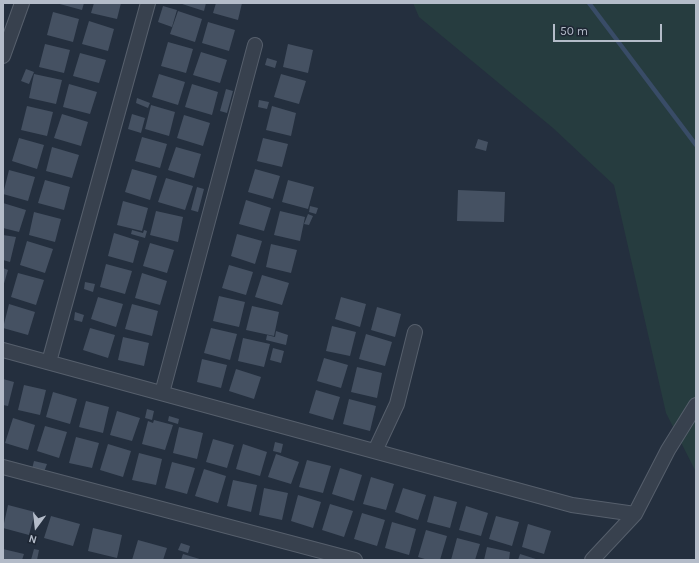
<!DOCTYPE html>
<style>
body{margin:0}
#map{position:relative;width:699px;height:563px;overflow:hidden;background:#242f3e;font-family:Karla,sans-serif}
canvas{display:block}
.frame{position:absolute;inset:0;border:4px solid #b4bcc9;pointer-events:none}
.north{position:absolute;left:16px;top:507px;width:40px;height:40px;-webkit-text-stroke:3px #1d2633;paint-order:stroke;rotate:195deg;font-size:11px;font-weight:700;line-height:16px;text-align:center;color:#b4bcc9}
.north::after{content:'';display:block;margin:auto;width:14px;height:18px;background:#b4bcc9;clip-path:polygon(50% 0,100% 100%,50% 72%,0 100%)}
.scale{position:absolute;left:553px;top:24px;width:109px;height:18px;box-sizing:border-box;border:2px solid #b4bcc9;border-top:0;padding-left:5px;font-size:12px;line-height:14px;white-space:nowrap;color:#b4bcc9;-webkit-text-stroke:3px #1d2633;paint-order:stroke}
</style>
<div id="map">
<canvas width="699" height="563"></canvas>
<div class="frame"></div>
<div class="north">N</div>
<div class="scale">50 m</div>
</div>
<script>
const c = document.querySelector('canvas').getContext('2d');
c.lineJoin = 'round';
function paint(path, color) {
  c.fillStyle = color;
  c.fill(path, 'evenodd');
}
function toPath(rows) {
  const path = new Path2D();
  for (const r of rows) {
    path.moveTo(r[0], r[1]);
    for (let i = 2; i < r.length; i += 2) path.lineTo(r[i], r[i + 1]);
  }
  return path;
}
function stroke(path, color, width, dash) {
  c.strokeStyle = color;
  c.lineWidth = width;
  c.lineCap = dash ? 'butt' : 'round';
  c.setLineDash(dash || []);
  c.stroke(path);
}
const green = toPath([
 [413,3,696,3,696,472,666,413,614,185,553,128,419,17]
]);
const stream = toPath([
 [589,3,696,145]
]);
const building = toPath([
 [56,3,84,3,82,10],
 [94,3,121,3,117,19,91,13],
 [179,3,206,3,204,11],
 [216,3,242,3,238,20,213,13],
 [163,6,177,10,172,27,158,22],
 [178,11,202,19,195,42,170,34],
 [53,12,79,19,73,42,47,35],
 [89,21,114,29,108,51,82,44],
 [208,22,235,30,229,51,202,43],
 [168,42,193,49,186,73,161,66],
 [45,44,70,50,64,73,39,67],
 [288,44,313,50,308,73,283,67],
 [201,52,227,60,220,83,193,75],
 [80,53,106,60,99,83,73,76],
 [267,58,277,61,275,68,265,65],
 [26,69,34,72,29,84,21,81],
 [34,74,62,80,56,104,29,98],
 [159,74,185,82,178,105,152,97],
 [281,74,306,81,299,104,274,97],
 [69,84,97,92,90,114,63,107],
 [192,84,218,92,212,115,185,107],
 [226,89,233,91,227,113,220,111],
 [137,98,150,103,148,108,136,103],
 [259,100,269,102,267,109,258,107],
 [151,105,175,112,169,136,145,129],
 [27,106,53,112,47,136,21,130],
 [272,106,296,113,291,136,266,130],
 [62,114,88,122,81,146,54,138],
 [132,114,145,118,141,133,128,129],
 [184,115,210,123,203,146,177,138],
 [142,137,167,144,160,168,135,161],
 [19,138,44,145,37,169,12,161],
 [263,138,288,144,282,167,257,161],
 [478,139,488,142,486,151,475,148],
 [52,147,79,155,72,178,46,171],
 [176,147,201,154,194,178,168,170],
 [132,169,157,176,150,200,125,192],
 [255,169,280,176,273,199,248,192],
 [9,170,35,177,28,201,3,194],
 [166,178,193,186,185,210,158,202],
 [45,180,70,187,64,210,38,203],
 [288,180,314,187,308,209,282,202],
 [197,187,204,189,198,212,191,210],
 [458,190,505,192,504,222,457,221],
 [246,200,271,208,264,231,239,224],
 [123,201,148,208,142,231,117,225],
 [3,203,26,210,19,232,3,228],
 [310,206,318,208,316,214,309,212],
 [156,211,183,217,178,242,150,235],
 [280,211,305,217,300,241,274,235],
 [34,212,61,219,55,242,29,235],
 [308,214,313,216,309,225,304,224],
 [132,230,143,233,144,230,147,231,145,238,131,234],
 [114,233,139,241,133,263,108,256],
 [237,234,262,241,255,264,231,256],
 [3,235,16,237,10,262,3,260],
 [27,241,53,249,45,273,20,265],
 [150,243,174,250,167,273,143,266],
 [271,244,297,250,291,273,266,267],
 [106,264,132,271,125,294,100,287],
 [229,265,253,272,246,295,222,288],
 [3,268,8,270,3,287],
 [18,273,44,280,36,305,11,297],
 [142,273,167,281,160,305,135,298],
 [262,275,289,283,282,305,255,297],
 [85,282,95,284,93,292,84,289],
 [219,296,245,302,239,327,213,321],
 [98,297,123,304,116,327,91,319],
 [341,297,366,304,360,327,335,319],
 [9,304,35,312,28,335,3,328],
 [132,304,158,311,152,336,125,329],
 [252,306,279,312,274,336,246,330],
 [377,307,401,314,395,337,371,330],
 [75,312,84,315,82,322,74,320],
 [332,326,356,332,350,356,326,351],
 [90,328,115,335,108,358,83,350],
 [211,328,237,334,230,360,204,353],
 [276,331,288,335,286,345,266,340,267,335,275,337],
 [366,334,392,342,385,366,359,359],
 [123,337,149,343,144,366,118,360],
 [243,338,270,344,264,367,238,361],
 [273,348,284,351,281,363,270,360],
 [324,358,348,365,341,388,317,381],
 [202,359,227,365,221,388,197,382],
 [357,367,382,373,377,398,351,392],
 [236,369,261,377,254,399,229,391],
 [3,379,14,382,8,406,3,405],
 [24,385,46,390,40,415,18,410],
 [316,390,340,397,333,420,309,413],
 [53,392,77,399,70,424,46,417],
 [349,399,376,406,370,431,343,424],
 [86,401,109,407,103,433,79,427],
 [147,409,154,411,152,420,145,418],
 [117,411,140,418,132,441,110,435],
 [169,416,179,419,178,424,168,421],
 [13,418,35,425,28,450,5,443],
 [154,420,173,425,165,450,142,444,148,421,153,423],
 [45,426,67,432,59,458,37,451],
 [179,427,203,433,197,459,173,453],
 [76,437,99,443,92,468,69,463],
 [213,439,234,445,227,468,206,462],
 [275,442,283,444,281,453,273,451],
 [108,444,131,451,123,477,100,470],
 [243,444,267,452,260,476,236,469],
 [139,453,162,459,156,485,132,480],
 [276,454,299,462,291,484,268,477],
 [307,460,331,466,323,493,299,487],
 [34,461,47,464,44,472,32,469],
 [172,462,195,468,187,494,165,488],
 [340,468,362,475,354,501,332,494],
 [204,469,226,476,218,503,195,496],
 [371,477,394,484,386,510,363,504],
 [233,480,257,485,251,512,227,506],
 [264,488,288,493,282,520,259,515],
 [403,488,426,495,418,520,395,512],
 [298,495,321,502,313,528,291,521],
 [434,496,457,502,450,528,427,522],
 [330,504,353,511,344,537,322,530],
 [8,505,35,512,29,535,3,528],
 [466,506,488,513,481,536,459,530],
 [362,513,385,520,377,546,354,539],
 [51,516,80,524,73,546,44,538],
 [496,516,519,522,512,546,489,539],
 [392,522,416,529,409,555,385,548],
 [528,524,551,531,544,554,522,547],
 [93,528,122,535,117,558,88,551],
 [426,530,447,536,440,560,428,560,418,557],
 [457,538,480,544,475,560,451,560],
 [138,540,167,548,163,560,132,560],
 [181,543,190,546,188,553,178,550],
 [487,547,510,552,509,560,484,560],
 [3,549,24,554,22,560,3,560],
 [34,549,39,550,37,560,31,560],
 [183,554,203,560,181,560],
 [520,554,539,560,518,560]
]);
const street = toPath([
 [3,56,22,3],
 [3,350,572,505,635,514],
 [49,362,148,3],
 [162,393,255,45],
 [375,451,397,404,415,332],
 [3,467,355,560],
 [592,560,635,514,668,450,696,405]
]);
paint(green, '#263c3f');
stroke(stream, '#394c67', 4.5);
paint(building, '#455162');
stroke(street, '#565f6c', 16);
stroke(street, '#38414e', 14);
</script>
